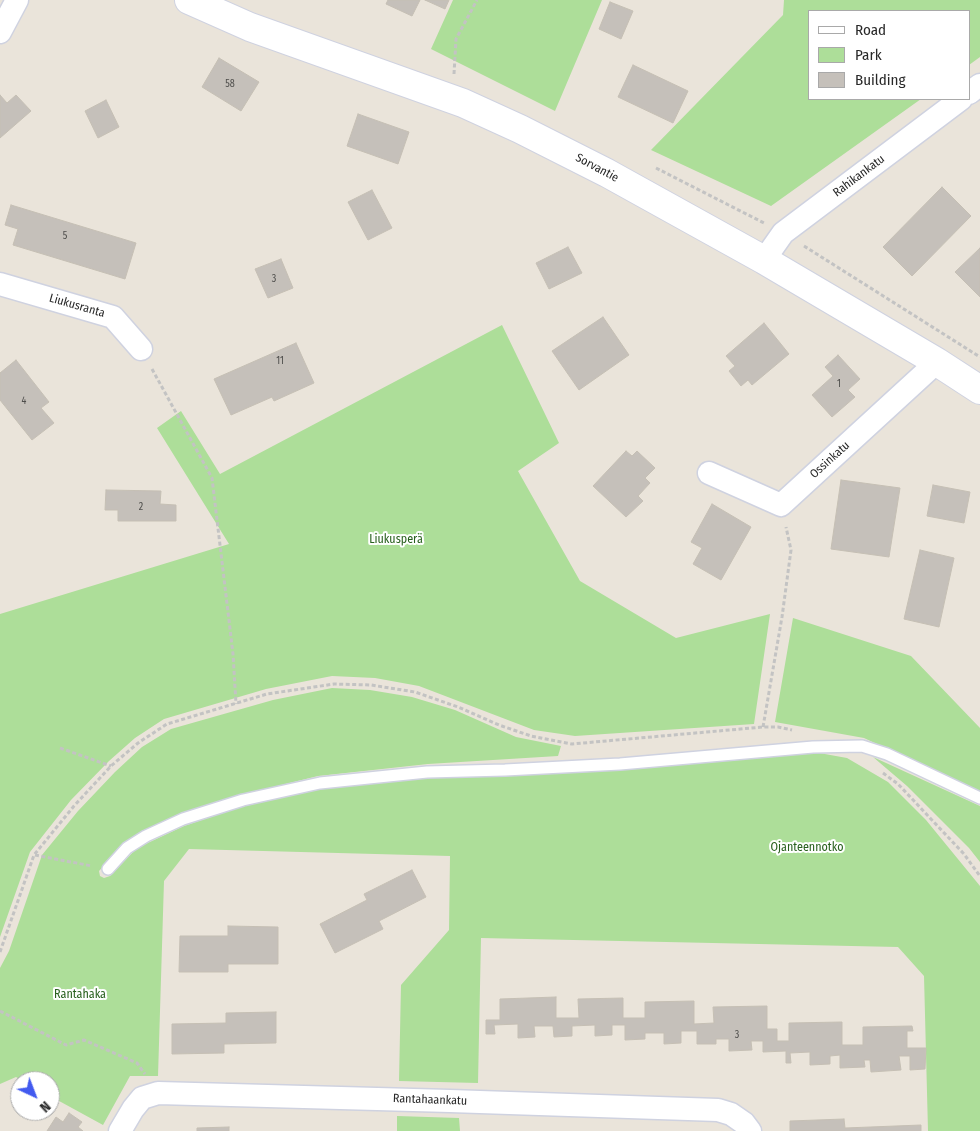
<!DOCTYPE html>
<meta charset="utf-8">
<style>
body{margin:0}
#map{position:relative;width:980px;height:1131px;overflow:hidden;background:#eae4da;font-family:"Fira Sans Condensed",sans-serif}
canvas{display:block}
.legend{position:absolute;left:808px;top:10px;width:162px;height:90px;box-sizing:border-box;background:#fff;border:1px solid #a9a9a9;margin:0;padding:6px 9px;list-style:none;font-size:15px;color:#282828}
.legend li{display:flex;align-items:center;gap:10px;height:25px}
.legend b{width:25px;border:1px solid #a9a9a9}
.north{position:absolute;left:10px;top:1071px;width:50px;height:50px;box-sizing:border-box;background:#fff;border:1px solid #a9a9a9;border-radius:50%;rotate:137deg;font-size:14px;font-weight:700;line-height:20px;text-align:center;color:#282828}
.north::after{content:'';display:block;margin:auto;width:18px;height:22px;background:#425aef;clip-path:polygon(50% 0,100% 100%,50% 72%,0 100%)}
</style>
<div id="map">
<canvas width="980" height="1131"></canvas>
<ul class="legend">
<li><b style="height:6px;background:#fff"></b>Road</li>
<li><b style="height:14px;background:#adde99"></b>Park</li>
<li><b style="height:14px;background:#c5c0ba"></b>Building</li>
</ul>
<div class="north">N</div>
</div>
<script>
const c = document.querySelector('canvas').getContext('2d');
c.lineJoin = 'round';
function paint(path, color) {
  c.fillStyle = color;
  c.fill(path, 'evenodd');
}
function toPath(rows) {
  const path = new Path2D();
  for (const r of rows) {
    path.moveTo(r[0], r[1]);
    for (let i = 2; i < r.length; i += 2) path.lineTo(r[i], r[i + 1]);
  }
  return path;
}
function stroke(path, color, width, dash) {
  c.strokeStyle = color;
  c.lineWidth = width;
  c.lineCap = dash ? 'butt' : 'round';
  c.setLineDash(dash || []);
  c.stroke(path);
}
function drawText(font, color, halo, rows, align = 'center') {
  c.font = font + ' "Fira Sans Condensed",sans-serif';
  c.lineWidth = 4;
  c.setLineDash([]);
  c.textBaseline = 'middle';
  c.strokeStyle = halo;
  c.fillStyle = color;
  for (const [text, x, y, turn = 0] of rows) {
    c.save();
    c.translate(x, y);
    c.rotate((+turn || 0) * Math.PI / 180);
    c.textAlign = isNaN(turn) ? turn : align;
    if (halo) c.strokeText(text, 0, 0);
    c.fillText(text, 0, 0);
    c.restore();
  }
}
const green = toPath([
 [453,0,602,0,555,111,431,49],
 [784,0,980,0,980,57,969,65,969,11,809,11,809,99,921,99,771,206,651,150,783,15],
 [502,325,559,443,518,471,580,581,676,638,770,614,754,724,575,736,534,730,419,686,375,678,332,676,266,689,164,719,135,738,109,761,71,800,30,852,0,937,0,614,229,544,157,428,181,411,220,474],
 [793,618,911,656,980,728,980,792,864,738,775,722],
 [332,688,370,690,412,697,455,710,516,737,561,746,558,756,428,764,318,776,245,794,180,814,143,832,119,850,99,871,100,876,104,878,110,876,137,848,184,826,243,806,320,787,426,775,808,751,847,758,888,782,926,820,980,886,980,1131,928,1131,924,976,898,947,481,938,478,1083,399,1081,401,985,449,930,450,856,189,849,164,881,158,1076,130,1076,103,1125,50,1096,50,1081,23,1081,16,1077,0,1084,0,968,9,951,42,855,78,811,115,772,142,747,171,729,273,700],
 [873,757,980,806,980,862,969,848,907,786],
 [397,1116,459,1118,460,1131,397,1131]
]);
const building = toPath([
 [388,0,420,0,412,16,386,4,388,0],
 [425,0,449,0,445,9,425,0],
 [610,2,633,11,621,39,599,29,610,2],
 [219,58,259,82,241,111,202,87,219,58],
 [633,65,688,91,673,123,618,97,633,65],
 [0,95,7,103,16,95,31,111,0,138,0,95],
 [106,100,119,127,98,138,85,111,106,100],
 [358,114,409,132,398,164,347,146,358,114],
 [942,187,971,216,912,276,883,247,942,187],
 [372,190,392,228,368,240,348,202,372,190],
 [11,205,136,243,125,279,13,245,18,229,5,225,11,205],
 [568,247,582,273,549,289,536,263,568,247],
 [980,248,980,297,955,272,980,248],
 [281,259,293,288,268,298,255,269,281,259],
 [603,317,629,355,579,390,552,351,603,317],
 [764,323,789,354,752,385,748,380,741,386,729,371,735,366,726,356,764,323],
 [296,343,314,383,274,401,272,397,231,415,214,379,296,343],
 [838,355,860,379,848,390,855,397,832,417,812,395,833,376,825,367,838,355],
 [16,360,49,402,41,408,54,423,32,440,0,400,0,373,16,360],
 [626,451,632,456,637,451,655,468,645,478,650,483,638,496,643,501,626,517,593,486,626,451],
 [841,480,900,488,889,557,831,549,841,480],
 [933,485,970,492,964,523,927,516,933,485],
 [106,490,161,491,160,504,176,505,176,521,118,521,118,510,105,510,106,490],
 [712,504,751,527,721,580,693,564,702,548,691,542,712,504],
 [920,550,954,558,939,627,904,619,920,550],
 [412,870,426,897,379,921,383,929,335,953,320,924,367,900,364,894,412,870],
 [228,926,278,927,278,964,228,964,228,972,179,972,180,936,228,936,228,926],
 [556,997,556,1018,579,1018,578,999,623,998,623,1018,645,1018,645,1002,694,1001,694,1024,714,1023,713,1007,767,1006,767,1029,777,1029,777,1041,789,1041,789,1023,842,1022,842,1045,863,1045,863,1027,912,1026,913,1031,907,1031,907,1048,926,1048,925,1069,910,1070,910,1056,899,1056,901,1070,871,1072,870,1060,864,1060,865,1067,840,1068,840,1055,830,1056,830,1064,810,1065,810,1052,790,1053,791,1063,786,1063,786,1051,763,1052,763,1041,751,1041,752,1050,729,1051,729,1039,716,1039,716,1044,697,1044,697,1031,681,1031,681,1043,664,1044,664,1033,645,1033,645,1039,625,1040,625,1025,612,1025,612,1035,595,1036,595,1025,572,1026,572,1036,554,1037,553,1026,534,1026,535,1037,518,1038,518,1024,494,1025,495,1034,486,1034,486,1020,500,1020,500,999,556,997],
 [276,1012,276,1043,224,1044,224,1053,172,1054,172,1024,226,1023,226,1013,276,1012],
 [69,1113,82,1122,78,1127,83,1131,47,1131,56,1117,63,1122,69,1113],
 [844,1119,845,1128,921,1125,921,1131,790,1131,790,1121,844,1119],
 [229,1127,229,1131,197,1131,197,1128,229,1127]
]);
const path = toPath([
 [454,74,456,39,477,0],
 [656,168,764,223],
 [804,246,980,357],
 [152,369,212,478,233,654,236,704],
 [763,727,782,617,791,550,786,527],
 [60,748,111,766],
 [883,773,898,784,964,854,980,876],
 [35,855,92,866],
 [0,952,34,855,74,806,111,766,138,743,167,724,267,694,334,684,371,685,415,692,458,707,499,725,531,736,572,744,763,727,778,727,792,730],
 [0,1011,66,1045,84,1040,137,1063,145,1074]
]);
const service = toPath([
 [108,869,127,848,146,836,183,819,243,800,320,783,427,772,505,770,620,764,813,747,862,746,887,754,980,798]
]);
const minor = toPath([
 [0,32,17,0],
 [969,93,980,85],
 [764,260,783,233,961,99],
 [0,284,113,317,141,349],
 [709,473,781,505,937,362],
 [120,1131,133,1109,142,1098,158,1093,450,1101,718,1110,731,1114,744,1123,750,1131]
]);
const secondary = toPath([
 [189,0,250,27,463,103,520,129,607,173,764,260,937,362,980,390]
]);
const numberNames = [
 ["58",230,84],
 ["5",65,236],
 ["3",274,279],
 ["11",280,361],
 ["1",839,384],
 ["4",24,401],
 ["2",141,507],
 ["3",737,1035]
];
const streetNames = [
 ["Sorvantie",597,168,28],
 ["Rahikankatu",859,176,-37],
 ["Liukusranta",77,306,16],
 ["Ossinkatu",830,460,-42],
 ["Rantahaankatu",430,1100,2]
];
const parkNames = [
 ["Liukusperä",396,540],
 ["Ojanteennotko",807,848],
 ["Rantahaka",80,995]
];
paint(green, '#adde99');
paint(building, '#c5c0ba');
stroke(building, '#c5bfb4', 1);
stroke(service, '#cfd2e0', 14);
stroke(minor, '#cfd2e0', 25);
stroke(secondary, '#cfd2e0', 30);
stroke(path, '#c3c3c3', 3, [4, 2.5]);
stroke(service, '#fff', 11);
stroke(minor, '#fff', 22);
stroke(secondary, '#fff', 28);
drawText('10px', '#4f4e4c', null, numberNames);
drawText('12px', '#282828', '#fff', streetNames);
drawText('12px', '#28601d', '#fff', parkNames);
</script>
